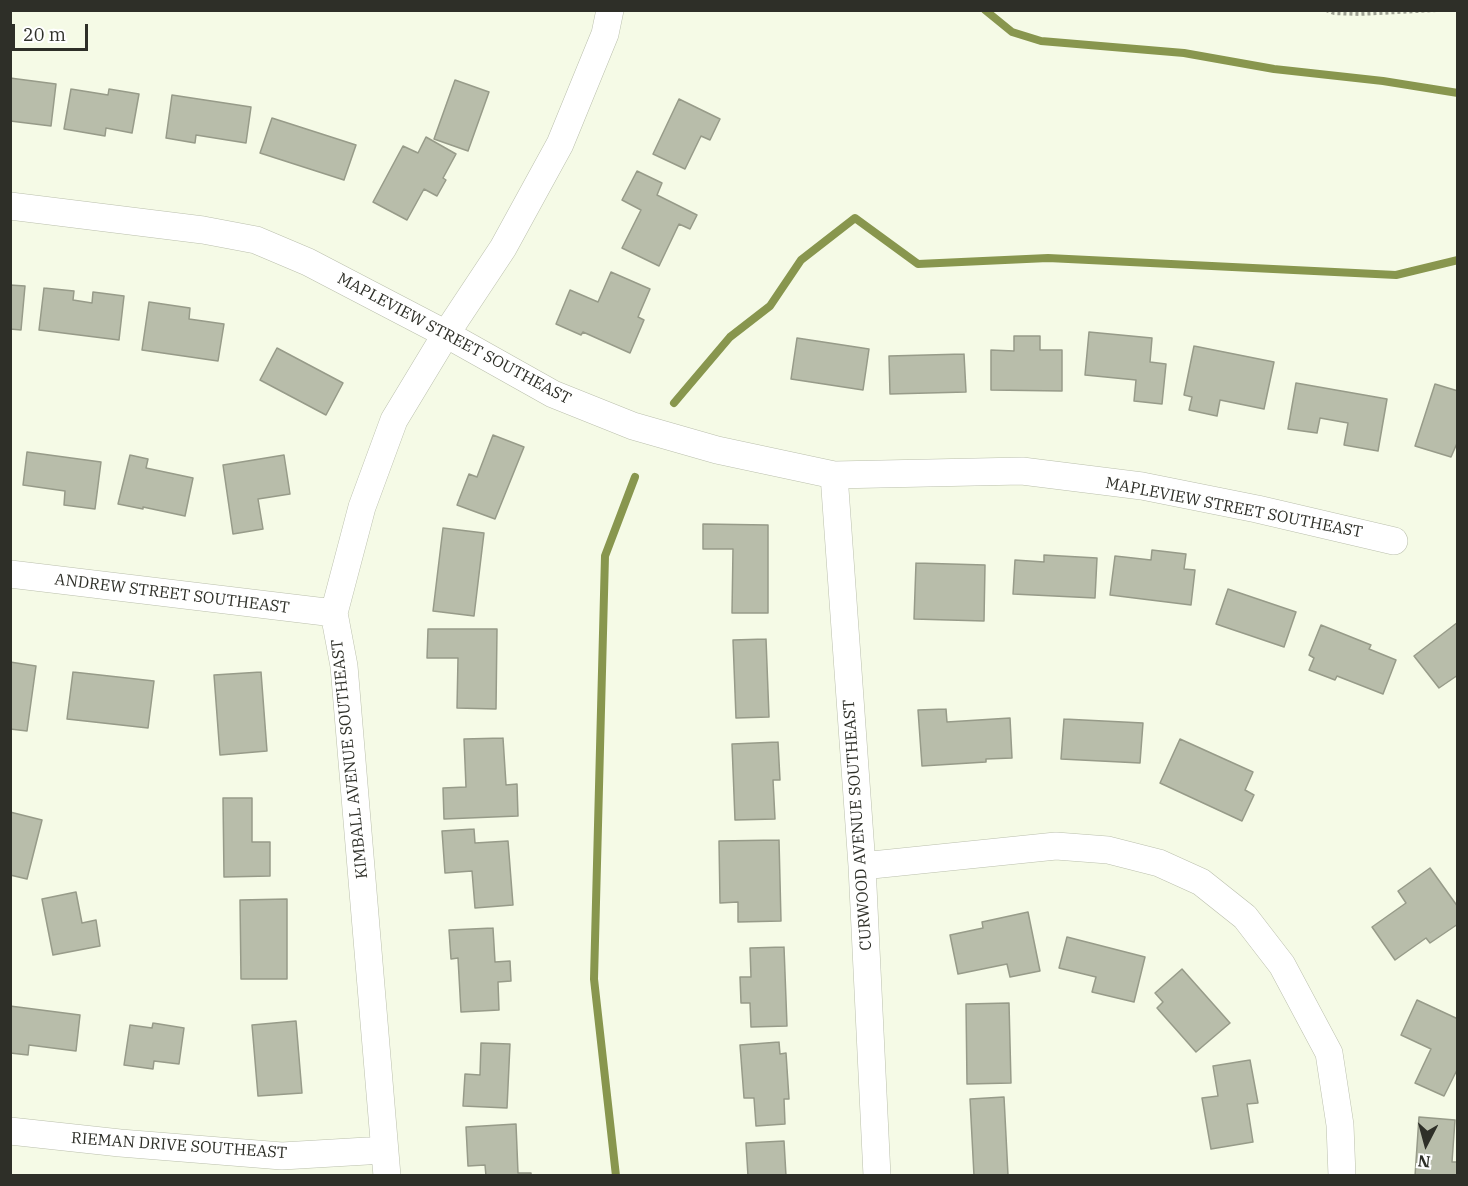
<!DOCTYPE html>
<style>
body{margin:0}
#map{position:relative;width:1468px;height:1186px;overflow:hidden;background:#f5fae6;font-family:"IBM Plex Serif",serif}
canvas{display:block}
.frame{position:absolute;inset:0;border:12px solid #2e2f28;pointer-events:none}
.north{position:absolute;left:1396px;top:1114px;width:60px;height:60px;-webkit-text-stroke:4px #fff;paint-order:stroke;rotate:186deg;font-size:16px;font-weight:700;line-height:24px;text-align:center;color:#2e2f28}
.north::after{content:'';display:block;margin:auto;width:21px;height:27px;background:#2e2f28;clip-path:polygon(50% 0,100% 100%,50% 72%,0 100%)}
.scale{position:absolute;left:12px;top:24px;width:76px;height:27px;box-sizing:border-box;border:3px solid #2e2f28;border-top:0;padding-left:8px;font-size:18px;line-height:21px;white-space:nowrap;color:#2e2f28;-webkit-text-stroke:4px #fff;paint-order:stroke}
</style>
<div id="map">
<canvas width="1468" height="1186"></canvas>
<div class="frame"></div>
<div class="north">N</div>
<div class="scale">20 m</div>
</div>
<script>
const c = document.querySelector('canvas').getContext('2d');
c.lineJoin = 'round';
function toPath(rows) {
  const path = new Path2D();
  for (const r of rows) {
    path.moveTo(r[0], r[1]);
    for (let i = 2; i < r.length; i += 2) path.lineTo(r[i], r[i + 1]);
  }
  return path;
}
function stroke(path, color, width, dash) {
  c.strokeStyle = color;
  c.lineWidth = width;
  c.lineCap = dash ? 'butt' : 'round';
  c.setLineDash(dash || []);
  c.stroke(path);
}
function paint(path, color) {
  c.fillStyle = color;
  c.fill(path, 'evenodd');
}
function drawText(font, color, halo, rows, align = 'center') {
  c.font = font + ' "IBM Plex Serif",serif';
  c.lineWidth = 5;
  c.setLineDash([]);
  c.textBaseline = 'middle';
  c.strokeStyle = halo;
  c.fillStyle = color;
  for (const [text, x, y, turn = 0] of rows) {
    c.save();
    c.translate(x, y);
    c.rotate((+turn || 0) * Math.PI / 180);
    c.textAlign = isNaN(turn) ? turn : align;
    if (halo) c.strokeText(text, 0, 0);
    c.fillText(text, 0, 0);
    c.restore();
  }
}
const stream = toPath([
 [985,10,1012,32,1041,41,1184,53,1274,69,1383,81,1458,93],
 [674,403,730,337,770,306,801,260,855,218,918,264,1048,258,1396,275,1458,260],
 [616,1176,594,979,605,556,635,477]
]);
const building = toPath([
 [10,78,56,84,51,126,10,121,10,78],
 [455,80,489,92,468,151,434,139,455,80],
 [71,89,108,95,109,89,139,94,132,133,106,128,105,136,64,129,71,89],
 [172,95,251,107,246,143,196,135,195,143,166,138,172,95],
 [679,99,720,119,710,140,701,136,685,169,653,154,679,99],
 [272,118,356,145,344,180,260,153,272,118],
 [426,137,456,154,443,178,446,180,437,196,424,189,407,220,373,202,403,146,418,153,426,137],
 [637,171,662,183,657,195,697,215,690,229,679,224,659,266,622,248,641,210,622,200,637,171],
 [611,272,650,289,638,317,644,320,630,353,583,332,581,335,556,324,570,290,598,302,611,272],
 [10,285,25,286,21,330,10,329,10,285],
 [44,288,74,291,73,300,92,303,93,292,124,296,119,340,39,330,44,288],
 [149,302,190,308,189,319,224,324,218,361,142,350,149,302],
 [1089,332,1152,338,1150,362,1166,364,1162,404,1134,401,1136,380,1085,375,1089,332],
 [1014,336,1040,336,1040,350,1062,350,1062,391,991,390,991,350,1014,351,1014,336],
 [797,338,869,349,863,390,791,379,797,338],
 [1194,346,1274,362,1264,409,1220,400,1217,416,1189,410,1192,397,1184,395,1194,346],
 [277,348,343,383,326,415,260,380,277,348],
 [964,354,966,392,890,394,889,356,964,354],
 [1296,383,1387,399,1378,451,1344,445,1348,423,1320,418,1317,433,1288,429,1296,383],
 [1435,384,1458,391,1458,441,1451,457,1415,446,1435,384],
 [493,435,524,447,495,519,457,505,469,474,477,477,493,435],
 [27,452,101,462,95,509,64,505,65,491,23,485,27,452],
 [130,455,148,459,146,468,193,478,185,516,143,507,143,509,118,504,130,455],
 [284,455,290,494,258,499,263,529,233,534,223,465,284,455],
 [703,524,768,525,768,613,732,613,733,549,703,549,703,524],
 [443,528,484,533,474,616,433,611,443,528],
 [1152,550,1186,554,1184,569,1195,570,1191,605,1110,595,1115,556,1151,560,1152,550],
 [1044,555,1097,558,1095,598,1013,594,1015,560,1044,562,1044,555],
 [916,563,985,565,984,621,914,619,916,563],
 [1228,589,1296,612,1284,647,1216,624,1228,589],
 [1458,622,1458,675,1439,688,1414,656,1458,622],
 [1321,625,1371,645,1369,649,1396,660,1383,694,1337,676,1335,680,1309,670,1314,658,1309,655,1321,625],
 [428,629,497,629,496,709,457,708,458,658,427,658,428,629],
 [766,639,769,717,736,718,733,640,766,639],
 [10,662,36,666,27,731,10,729,10,662],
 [73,672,154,681,148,728,67,719,73,672],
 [261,672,267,751,220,755,214,675,261,672],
 [946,709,947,722,1010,718,1012,758,986,759,986,762,922,766,918,710,946,709],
 [1064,719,1143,723,1140,763,1061,759,1064,719],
 [503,738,506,785,517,784,518,816,444,819,443,788,466,787,464,739,503,738],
 [1180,739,1253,772,1245,790,1254,795,1242,821,1160,783,1180,739],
 [778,742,780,780,773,780,775,819,735,820,732,744,778,742],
 [223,798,252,798,252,842,270,842,270,876,224,877,223,798],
 [10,812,42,820,27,879,10,875,10,812],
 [474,829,475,843,508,841,513,905,475,908,472,871,445,873,442,831,474,829],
 [779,840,781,921,738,922,738,902,720,903,719,841,779,840],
 [1430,868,1458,907,1458,924,1430,943,1426,938,1395,960,1372,927,1406,903,1398,891,1430,868],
 [76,892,82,923,96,920,100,946,53,955,42,899,76,892],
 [287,899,287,979,241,979,240,900,287,899],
 [1028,912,1040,971,1010,977,1007,964,958,974,950,935,983,928,982,922,1028,912],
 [493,928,495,962,510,961,511,981,498,982,499,1010,461,1012,458,958,451,959,449,930,493,928],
 [1067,937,1145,957,1134,1002,1092,992,1096,977,1059,968,1067,937],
 [784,947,787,1026,751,1027,750,1003,741,1003,740,977,751,977,750,948,784,947],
 [1182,969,1230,1023,1196,1052,1157,1008,1163,1002,1155,993,1182,969],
 [1417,1000,1458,1019,1458,1068,1444,1096,1415,1083,1431,1049,1401,1035,1417,1000],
 [1009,1003,1011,1083,967,1084,966,1004,1009,1003],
 [10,1006,80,1015,76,1051,29,1045,28,1055,10,1053,10,1006],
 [296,1021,302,1093,258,1096,252,1025,296,1021],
 [153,1023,184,1028,179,1064,154,1061,153,1069,124,1065,130,1025,152,1028,153,1023],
 [779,1042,780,1054,786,1053,789,1099,784,1099,785,1124,756,1126,754,1098,744,1098,740,1045,779,1042],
 [481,1043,510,1044,507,1108,463,1106,465,1074,480,1075,481,1043],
 [1250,1060,1258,1103,1247,1104,1253,1142,1211,1149,1202,1098,1218,1096,1213,1066,1250,1060],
 [1004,1097,1008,1175,974,1176,970,1099,1004,1097],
 [1419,1117,1455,1120,1452,1162,1458,1162,1458,1176,1415,1176,1419,1117],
 [516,1124,518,1173,531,1173,531,1176,486,1176,485,1165,468,1166,466,1127,516,1124],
 [784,1141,786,1176,748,1176,746,1143,784,1141]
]);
const path = toPath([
 [1326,10,1334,13,1359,14,1436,10]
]);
const minor = toPath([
 [10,206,203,230,256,240,308,262,446,334,553,394,633,426,717,450,834,475,1022,471,1142,486,1257,509,1394,541],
 [834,475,862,866,877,1176],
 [10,574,334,613],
 [862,866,1056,846,1108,850,1159,863,1201,882,1245,917,1282,965,1329,1053,1340,1125,1342,1176],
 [10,1131,120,1143,282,1156,384,1150],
 [387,1176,344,666,334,613,362,507,394,420,446,334,503,248,560,144,605,34,610,10]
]);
const streetNames = [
 ["MAPLEVIEW STREET SOUTHEAST",454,339,28],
 ["MAPLEVIEW STREET SOUTHEAST",1234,508,11],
 ["ANDREW STREET SOUTHEAST",172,594,7],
 ["KIMBALL AVENUE SOUTHEAST",350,759,-96],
 ["CURWOOD AVENUE SOUTHEAST",858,825,-94],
 ["RIEMAN DRIVE SOUTHEAST",179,1146,4]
];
stroke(stream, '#88964e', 8);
paint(building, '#b8bdaa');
stroke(building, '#979b89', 1.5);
stroke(minor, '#babfac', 28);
stroke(path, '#9fa294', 4, [3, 3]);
stroke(minor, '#fff', 27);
drawText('16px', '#2e2f28', '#fff', streetNames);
</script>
